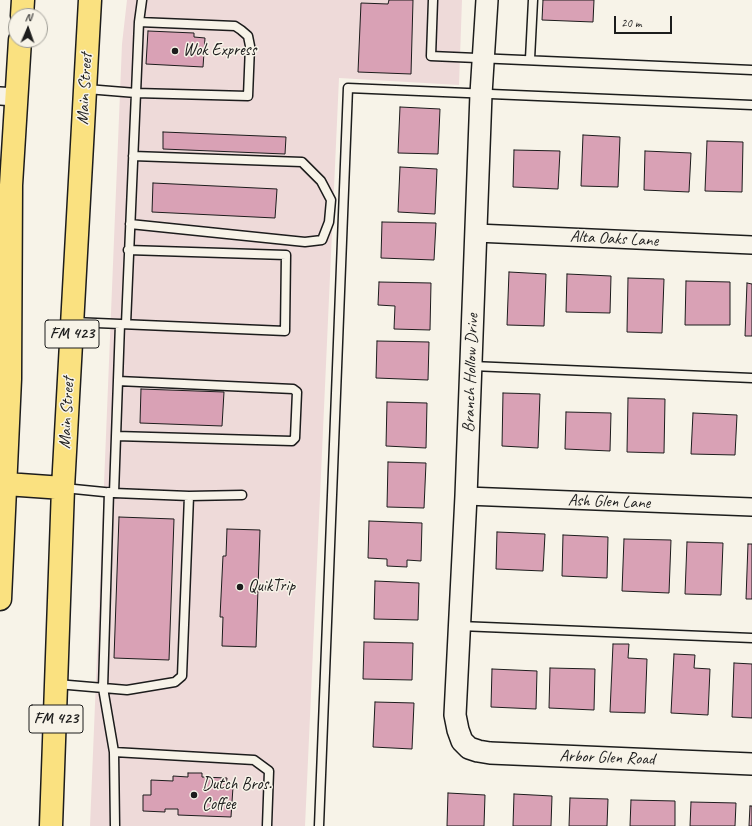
<!DOCTYPE html>
<style>
body{margin:0}
#map{position:relative;width:752px;height:826px;overflow:hidden;background:#f7f3e8;font-family:Caveat,sans-serif}
canvas{display:block}
.north{position:absolute;left:8px;top:8px;width:40px;height:40px;box-sizing:border-box;background:#f7f3e8;border:1px solid #9f9d96;border-radius:50%;rotate:2deg;font-size:11px;font-weight:700;line-height:16px;text-align:center;color:#1c1c1c}
.north::after{content:'';display:block;margin:auto;width:14px;height:18px;background:#1c1c1c;clip-path:polygon(50% 0,100% 100%,50% 72%,0 100%)}
.scale{position:absolute;left:614px;top:16px;width:58px;height:18px;box-sizing:border-box;border:2px solid #1c1c1c;border-top:0;padding-left:5px;font-size:12px;line-height:14px;white-space:nowrap;color:#1c1c1c;-webkit-text-stroke:3px #f7f3e8;paint-order:stroke}
</style>
<div id="map">
<canvas width="752" height="826"></canvas>
<div class="north">N</div>
<div class="scale">20 m</div>
</div>
<script>
const c = document.querySelector('canvas').getContext('2d');
c.lineJoin = 'round';
function paint(path, color) {
  c.fillStyle = color;
  c.fill(path, 'evenodd');
}
function toPath(rows) {
  const path = new Path2D();
  for (const r of rows) {
    path.moveTo(r[0], r[1]);
    for (let i = 2; i < r.length; i += 2) path.lineTo(r[i], r[i + 1]);
  }
  return path;
}
function stroke(path, color, width, dash) {
  c.strokeStyle = color;
  c.lineWidth = width;
  c.lineCap = dash ? 'butt' : 'round';
  c.setLineDash(dash || []);
  c.stroke(path);
}
function drawText(font, color, halo, rows, align = 'center') {
  c.font = font + ' Caveat,sans-serif';
  c.lineWidth = 3;
  c.setLineDash([]);
  c.textBaseline = 'middle';
  c.strokeStyle = halo;
  c.fillStyle = color;
  for (const [text, x, y, turn = 0] of rows) {
    c.save();
    c.translate(x, y);
    c.rotate((+turn || 0) * Math.PI / 180);
    c.textAlign = isNaN(turn) ? turn : align;
    if (halo) c.strokeText(text, 0, 0);
    c.fillText(text, 0, 0);
    c.restore();
  }
}
const built = toPath([
 [127,0,462,0,459,85,339,78,305,826,90,826,122,44]
]);
const building = toPath([
 [389,0,413,0,411,74,358,72,361,3,388,4,389,0],
 [543,0,594,0,593,22,542,20,543,0],
 [148,31,194,33,194,37,205,38,203,67,146,64,148,31],
 [400,107,440,109,438,154,398,153,400,107],
 [163,132,286,137,285,154,163,149,163,132],
 [583,135,620,137,618,187,581,186,583,135],
 [707,141,743,142,742,192,705,191,707,141],
 [514,150,560,151,558,189,513,187,514,150],
 [645,151,691,153,689,192,644,190,645,151],
 [400,167,437,169,435,214,398,212,400,167],
 [153,183,277,189,275,218,152,212,153,183],
 [382,222,436,223,434,260,381,258,382,222],
 [509,272,546,274,544,326,507,325,509,272],
 [567,274,611,276,610,313,566,312,567,274],
 [628,278,664,279,662,333,627,332,628,278],
 [686,281,730,282,730,325,685,325,686,281],
 [379,282,431,283,430,330,394,329,395,306,378,305,379,282],
 [747,283,752,284,752,336,745,336,747,283],
 [377,341,429,342,428,380,376,378,377,341],
 [141,389,224,392,222,426,140,423,141,389],
 [503,393,540,394,538,448,502,446,503,393],
 [628,398,665,399,664,453,627,452,628,398],
 [387,402,427,403,426,448,386,446,387,402],
 [566,412,611,413,610,451,565,449,566,412],
 [693,413,737,415,735,455,691,454,693,413],
 [388,462,426,463,424,508,387,507,388,462],
 [119,517,174,519,169,660,114,658,119,517],
 [369,521,422,523,421,561,407,560,407,567,387,566,387,559,368,558,369,521],
 [227,529,260,530,256,647,222,646,223,617,220,617,223,556,226,556,227,529],
 [497,532,545,534,543,571,496,569,497,532],
 [563,535,608,537,607,578,562,576,563,535],
 [624,539,671,540,669,593,622,591,624,539],
 [687,542,723,543,721,595,685,594,687,542],
 [748,544,752,544,752,599,746,599,748,544],
 [375,581,419,583,418,620,374,619,375,581],
 [364,642,413,643,412,680,363,679,364,642],
 [613,644,629,644,628,658,647,659,645,713,610,712,613,644],
 [674,654,695,655,694,668,710,669,708,715,671,713,674,654],
 [734,663,752,664,752,718,732,717,734,663],
 [550,668,595,669,594,710,549,708,550,668],
 [492,669,537,671,536,709,491,707,492,669],
 [375,702,414,703,412,749,373,747,375,702],
 [188,773,202,773,202,777,227,778,226,787,233,787,231,817,178,815,178,809,165,809,165,812,143,811,143,795,151,795,151,780,173,781,173,776,188,777,188,773],
 [448,793,485,795,484,826,447,826,448,793],
 [514,794,552,796,551,826,513,826,514,794],
 [570,798,608,799,607,826,569,826,570,798],
 [631,800,675,801,675,826,630,826,631,800],
 [691,802,736,803,735,826,690,826,691,802],
 [750,806,752,806,752,826,749,826,750,806]
]);
const service = toPath([
 [433,0,431,56,752,70],
 [139,22,235,26,241,30,248,36,250,46,248,96,136,93,139,22,142,0],
 [530,59,533,0],
 [87,89,136,93,126,324],
 [130,224,305,242,322,240,329,222,331,200,321,181,302,162,133,156],
 [73,322,285,331,286,255,128,250],
 [472,366,752,378],
 [116,436,292,441,295,438,297,392,293,389,118,381],
 [109,492,103,688,114,752,115,826],
 [114,493,120,324],
 [189,496,242,495],
 [460,626,752,638],
 [57,684,127,690,175,682,182,676,189,496,114,493,64,488],
 [114,752,254,760,269,771,267,826],
 [319,826,348,88,752,105]
]);
const minor = toPath([
 [0,96,16,97],
 [476,233,752,245],
 [466,496,752,507]
]);
const tertiary = toPath([
 [487,0,481,94,466,496,455,715,458,730,462,741,469,748,478,751,490,753,752,764]
]);
const primary = toPath([
 [22,16,23,0],
 [6,484,63,488],
 [0,599,10,379,11,185,20,40],
 [51,826,63,488,90,0]
]);
const markers = [
 [175,51,4,"#1c1c1c"],
 [240,587,4,"#1c1c1c"],
 [194,795,4,"#1c1c1c"]
];
const shields = [
 [72,334,54],
 [56,719,54]
];
const shieldNames = [
 ["FM 423",72,334],
 ["FM 423",56,719]
];
const poiNames = [
 ["Wok Express",183,51],
 ["QuikTrip",248,587],
 ["Dutch Bros.",202,785],
 ["Coffee",202,805]
];
const streetNames = [
 ["Main Street",85,89,-87],
 ["Alta Oaks Lane",614,239,3],
 ["Branch Hollow Drive",471,373,-88],
 ["Main Street",67,413,-87],
 ["Ash Glen Lane",609,502,2],
 ["Arbor Glen Road",607,758,2]
];
paint(built, '#eedad9');
paint(building, '#d9a1b5');
stroke(building, '#1c1c1c', 1);
stroke(service, '#1c1c1c', 11);
stroke(minor, '#1c1c1c', 20);
stroke(tertiary, '#1c1c1c', 24);
stroke(primary, '#1c1c1c', 25);
stroke(service, '#f7f3e8', 8);
stroke(minor, '#f7f3e8', 17);
stroke(tertiary, '#f7f3e8', 21);
stroke(primary, '#fae180', 22);
for (const [x, y, r, color] of markers) {
  const dot = new Path2D();
  dot.arc(x, y, r, 0, 2 * Math.PI);
  c.fillStyle = color;
  c.fill(dot);
  stroke(dot, '#f7f3e8', 1.5);
}
for (const [x, y, w] of shields) {
  const box = new Path2D();
  box.roundRect(x - w / 2, y - 14, w, 28, 3);
  c.fillStyle = '#f7f3e8';
  c.fill(box);
  stroke(box, '#1c1c1c', 1);
}
drawText('bold 16px', '#1c1c1c', null, shieldNames);
drawText('17px', '#1c1c1c', '#f7f3e8', poiNames, 'left');
drawText('17px', '#1c1c1c', '#f7f3e8', streetNames);
</script>
